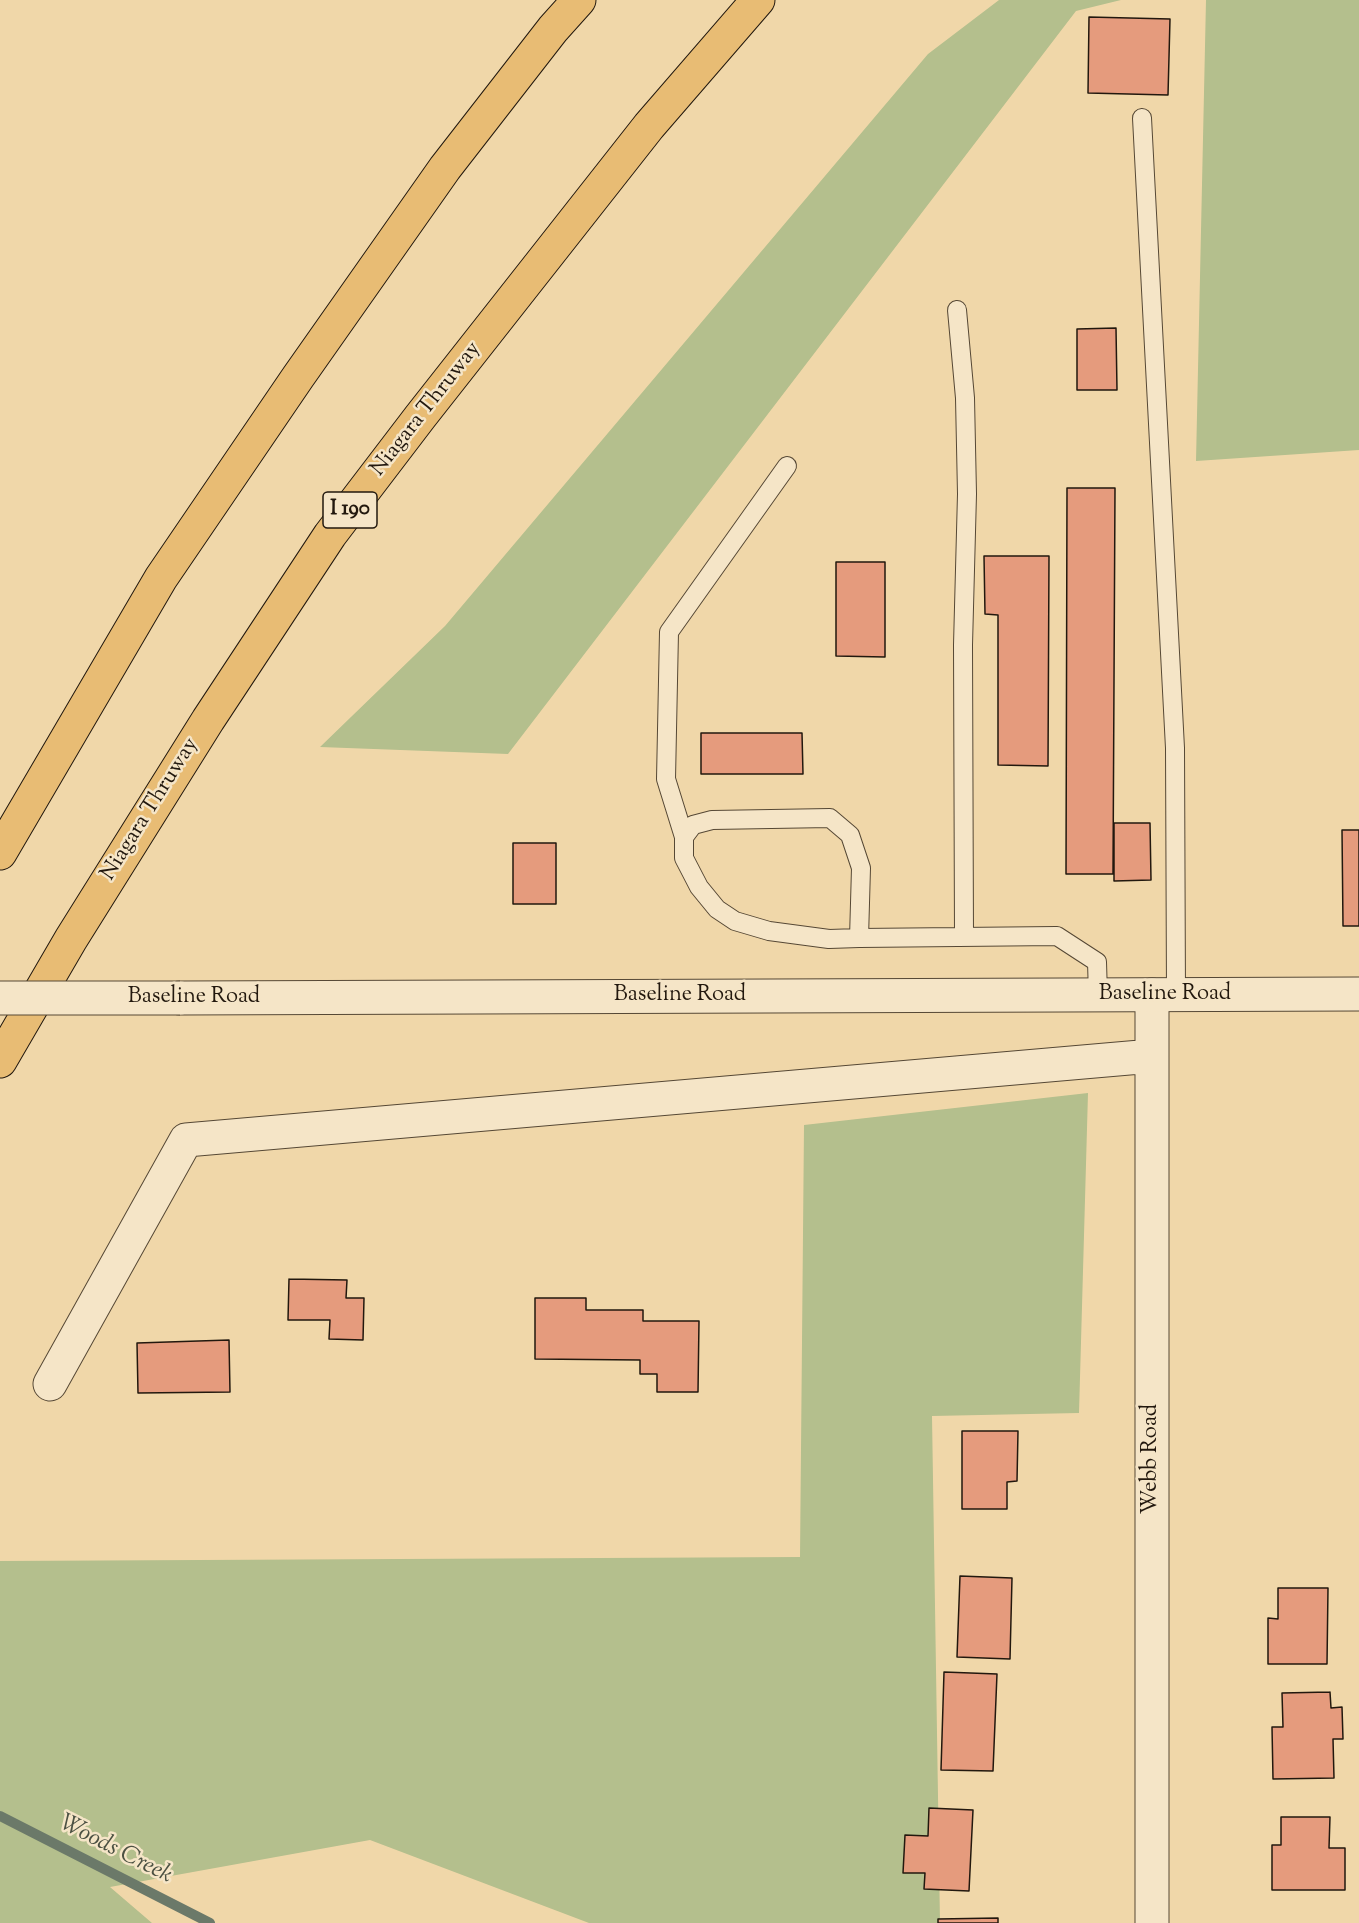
<!DOCTYPE html>
<style>
body{margin:0}
canvas{display:block;background:#f0d7a9}
</style>
<canvas width="1359" height="1923"></canvas>
<script>
const c = document.querySelector('canvas').getContext('2d');
c.lineJoin = 'round';
function paint(path, color) {
  c.fillStyle = color;
  c.fill(path, 'evenodd');
}
function toPath(rows) {
  const path = new Path2D();
  for (const r of rows) {
    path.moveTo(r[0], r[1]);
    for (let i = 2; i < r.length; i += 2) path.lineTo(r[i], r[i + 1]);
  }
  return path;
}
function stroke(path, color, width, dash) {
  c.strokeStyle = color;
  c.lineWidth = width;
  c.lineCap = dash ? 'butt' : 'round';
  c.setLineDash(dash || []);
  c.stroke(path);
}
function drawText(font, color, halo, rows, align = 'center') {
  c.font = font + ' "Sorts Mill Goudy",serif';
  c.lineWidth = 5;
  c.setLineDash([]);
  c.textBaseline = 'middle';
  c.strokeStyle = halo;
  c.fillStyle = color;
  for (const [text, x, y, turn = 0] of rows) {
    c.save();
    c.translate(x, y);
    c.rotate((+turn || 0) * Math.PI / 180);
    c.textAlign = isNaN(turn) ? turn : align;
    if (halo) c.strokeText(text, 0, 0);
    c.fillText(text, 0, 0);
    c.restore();
  }
}
const green = toPath([
 [999,0,1121,0,1076,11,508,754,320,747,445,626,928,54],
 [1206,0,1359,0,1359,450,1196,461],
 [1088,1093,1079,1413,932,1416,940,1923,589,1923,370,1840,110,1887,152,1923,0,1923,0,1561,800,1557,804,1125]
]);
const stream = toPath([
 [0,1816,210,1923]
]);
const building = toPath([
 [1089,17,1170,19,1168,95,1088,93,1089,17],
 [1116,328,1117,390,1077,390,1077,329,1116,328],
 [1067,488,1115,488,1113,874,1066,874,1067,488],
 [984,556,1049,556,1048,766,998,765,998,615,985,614,984,556],
 [836,562,885,562,885,657,836,656,836,562],
 [701,733,802,733,803,774,701,774,701,733],
 [1114,823,1150,823,1151,880,1114,881,1114,823],
 [1342,830,1359,830,1359,926,1343,926,1342,830],
 [513,843,556,843,556,904,513,904,513,843],
 [289,1279,347,1280,346,1298,364,1298,363,1340,329,1339,330,1320,288,1320,289,1279],
 [535,1298,586,1298,586,1310,643,1310,643,1321,699,1321,698,1392,657,1392,657,1374,640,1374,640,1360,535,1359,535,1298],
 [229,1340,230,1392,138,1393,137,1343,229,1340],
 [962,1431,1018,1431,1017,1481,1007,1482,1007,1509,962,1509,962,1431],
 [960,1576,1012,1578,1010,1659,957,1657,960,1576],
 [1278,1588,1328,1588,1327,1664,1268,1664,1268,1618,1278,1619,1278,1588],
 [944,1672,997,1674,993,1771,941,1770,944,1672],
 [1330,1692,1331,1708,1342,1707,1343,1739,1333,1739,1334,1778,1273,1779,1272,1727,1283,1727,1282,1693,1330,1692],
 [929,1808,973,1810,969,1891,924,1889,925,1873,903,1873,905,1835,928,1836,929,1808],
 [1281,1817,1330,1817,1329,1848,1345,1848,1345,1890,1272,1890,1272,1845,1281,1845,1281,1817],
 [998,1918,998,1923,938,1923,938,1919,998,1918]
]);
const service = toPath([
 [1142,118,1175,748,1176,995],
 [957,310,965,398,967,494,963,645,964,937],
 [684,837,666,779,669,632,787,466],
 [859,938,861,868,850,835,830,818,712,820,693,825,684,837,684,858,699,887,717,909,735,921,769,931,829,939,859,938,1057,936,1097,962,1098,995]
]);
const minor = toPath([
 [1152,995,1152,1923],
 [50,1384,186,1140,1152,1056]
]);
const tertiary = toPath([
 [180,998,1359,994]
]);
const motorway = toPath([
 [0,853,161,578,298,377,445,168,553,29,579,0],
 [0,1061,71,939,208,720,330,535,420,417,649,126,758,0]
]);
const tertiaryBridge = toPath([
 [0,998,180,998]
]);
const shields = [
 [350,510,54]
];
const shieldNames = [
 ["I 190",350,510]
];
const streetNames = [
 ["Niagara Thruway",427,410,-52],
 ["Niagara Thruway",151,810,-58],
 ["Baseline Road",1165,995],
 ["Baseline Road",680,996],
 ["Baseline Road",194,998],
 ["Webb Road",1152,1459,-90]
];
const waterNames = [
 ["Woods Creek",115,1851,27]
];
paint(green, '#b4bf8d');
stroke(stream, '#6b7969', 10);
paint(building, '#e59b7d');
stroke(building, '#22180e', 1.5);
stroke(service, '#564835', 20);
stroke(minor, '#564835', 35);
stroke(tertiary, '#564835', 35);
stroke(motorway, '#22180e', 35);
stroke(service, '#f5e5c7', 18);
stroke(minor, '#f5e5c7', 33);
stroke(tertiary, '#f5e5c7', 33);
stroke(motorway, '#e8bc74', 33);
stroke(tertiaryBridge, '#564835', 35, []);
stroke(tertiaryBridge, '#f5e5c7', 33);
for (const [x, y, w] of shields) {
  const box = new Path2D();
  box.roundRect(x - w / 2, y - 18, w, 36, 4.5);
  c.fillStyle = '#f5e5c7';
  c.fill(box);
  stroke(box, '#22180e', 1.5);
}
drawText('bold 21px', '#22180e', null, shieldNames);
drawText('22px', '#22180e', '#f5e5c7', streetNames);
drawText('italic 24px', '#4c5143', '#f5e5c7', waterNames);
</script>
